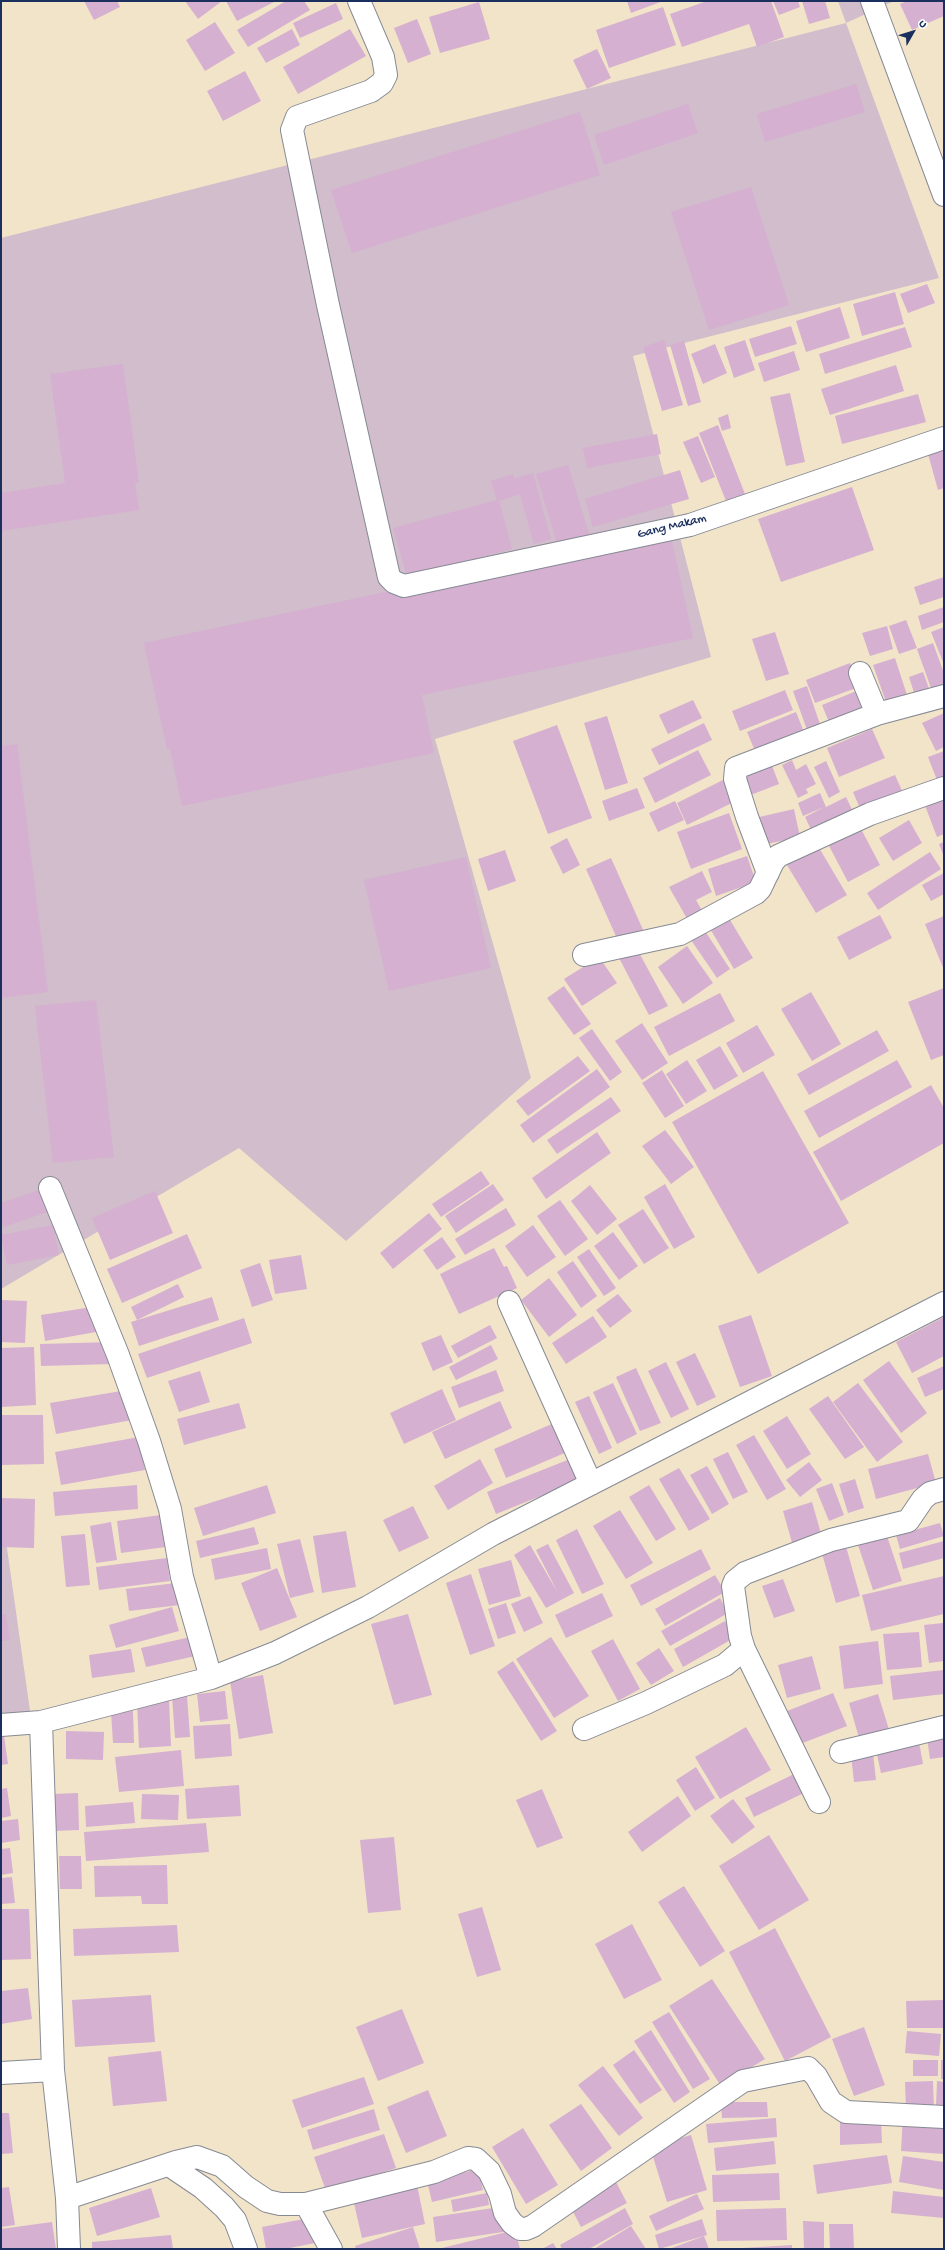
<!DOCTYPE html>
<style>
body{margin:0}
#map{position:relative;width:945px;height:2250px;overflow:hidden;background:#f2e4c9;font-family:"Gochi Hand",sans-serif}
canvas{display:block}
.frame{position:absolute;inset:0;border:2px solid #1b2f5e;pointer-events:none}
.north{position:absolute;left:893px;top:12px;width:40px;height:40px;-webkit-text-stroke:3px #fff;paint-order:stroke;rotate:51deg;font-size:11px;font-weight:700;line-height:16px;text-align:center;color:#1b2f5e}
.north::after{content:'';display:block;margin:auto;width:14px;height:18px;background:#1b2f5e;clip-path:polygon(50% 0,100% 100%,50% 72%,0 100%)}
</style>
<div id="map">
<canvas width="945" height="2250"></canvas>
<div class="frame"></div>
<div class="north">U</div>
</div>
<script>
const c = document.querySelector('canvas').getContext('2d');
c.lineJoin = 'round';
function paint(path, color) {
  c.fillStyle = color;
  c.fill(path, 'evenodd');
}
function toPath(rows) {
  const path = new Path2D();
  for (const r of rows) {
    path.moveTo(r[0], r[1]);
    for (let i = 2; i < r.length; i += 2) path.lineTo(r[i], r[i + 1]);
  }
  return path;
}
function stroke(path, color, width, dash) {
  c.strokeStyle = color;
  c.lineWidth = width;
  c.lineCap = dash ? 'butt' : 'round';
  c.setLineDash(dash || []);
  c.stroke(path);
}
function drawText(font, color, halo, rows, align = 'center') {
  c.font = font + ' "Gochi Hand",sans-serif';
  c.lineWidth = 3;
  c.setLineDash([]);
  c.textBaseline = 'middle';
  c.strokeStyle = halo;
  c.fillStyle = color;
  for (const [text, x, y, turn = 0] of rows) {
    c.save();
    c.translate(x, y);
    c.rotate((+turn || 0) * Math.PI / 180);
    c.textAlign = isNaN(turn) ? turn : align;
    if (halo) c.strokeText(text, 0, 0);
    c.fillText(text, 0, 0);
    c.restore();
  }
}
const industrial = toPath([
 [838,1,894,1,846,23,939,278,633,356,711,657,435,739,531,1078,346,1241,239,1148,1,1289,1,238,846,23],
 [1,1506,32,1725,1,1729]
]);
const building = toPath([
 [84,1,117,1,120,7,94,20],
 [185,1,222,1,198,19],
 [226,1,276,1,237,21],
 [286,1,304,1,310,10,248,47,237,30],
 [627,1,663,1,631,13],
 [707,1,771,1,784,37,757,47,749,24,682,47,670,14],
 [773,1,798,1,800,7,779,15],
 [802,1,825,1,830,18,809,24],
 [907,1,944,1,944,16,912,30,900,4],
 [479,2,490,39,440,53,429,17],
 [336,3,343,19,300,38,293,23],
 [663,7,676,45,609,68,596,30],
 [417,19,431,54,408,63,394,28],
 [215,22,235,53,205,71,186,40],
 [292,29,300,45,266,63,257,48],
 [350,29,366,56,298,94,283,67],
 [597,49,611,78,587,89,573,60],
 [245,71,261,101,223,121,207,91],
 [856,84,865,112,765,142,757,114],
 [688,104,698,133,604,165,594,135],
 [580,112,600,175,352,253,331,190],
 [751,187,789,305,709,330,671,212],
 [927,284,935,303,908,313,900,294],
 [895,292,904,324,862,336,853,304],
 [840,307,850,338,806,352,796,321],
 [791,326,797,344,755,357,749,339],
 [905,327,912,347,825,374,819,354],
 [664,340,683,405,662,411,643,347],
 [745,340,755,370,734,378,724,347],
 [684,341,701,402,688,406,670,345],
 [715,344,727,373,703,384,691,354],
 [794,351,800,370,764,382,758,363],
 [123,364,139,482,135,483,139,510,1,531,1,493,65,483,50,374],
 [896,365,904,391,830,415,821,389],
 [790,393,805,462,786,466,770,397],
 [918,394,926,422,842,444,835,416],
 [728,414,731,428,722,431,718,418],
 [718,425,745,494,726,501,699,433],
 [657,434,661,454,587,468,583,448],
 [698,436,715,477,701,483,683,442],
 [944,450,944,488,938,490,928,454],
 [568,465,590,537,558,546,536,474],
 [680,470,689,499,593,527,585,499],
 [533,473,551,539,534,544,520,494,499,501,512,549,407,577,393,528,497,500,491,481,513,474,519,492,515,478],
 [852,487,874,550,781,582,758,519],
 [670,532,693,638,422,695,434,753,182,806,170,749,167,749,144,643],
 [944,577,944,597,920,605,914,587],
 [944,607,944,622,922,630,918,616],
 [906,620,917,648,899,654,889,626],
 [887,626,893,649,870,656,862,633],
 [944,627,944,661,943,662,931,632],
 [775,632,789,674,766,681,752,639],
 [933,643,944,673,944,687,932,691,917,649],
 [895,658,907,695,886,702,873,665],
 [850,663,859,687,815,703,806,680],
 [923,672,931,694,916,699,909,677],
 [807,686,823,733,810,738,793,691],
 [785,690,793,710,740,731,732,711],
 [859,690,867,711,831,727,822,705],
 [693,700,702,718,668,734,659,715],
 [796,712,804,732,755,751,747,732],
 [944,713,944,747,936,751,922,723],
 [607,716,628,783,605,790,584,723],
 [704,723,712,740,659,765,651,749],
 [557,725,592,818,548,834,513,741],
 [872,729,885,758,839,777,827,748],
 [17,744,48,992,1,998,1,746],
 [698,750,711,775,655,803,643,778],
 [944,751,944,783,939,785,928,757],
 [792,760,796,770,806,764,816,784,806,789,808,793,798,798,782,765],
 [826,761,840,792,829,798,814,767],
 [771,763,779,784,748,796,740,776],
 [895,775,904,795,862,813,853,792],
 [729,777,740,799,687,825,677,803],
 [637,788,645,808,609,821,602,801],
 [820,793,826,807,846,797,855,816,814,836,805,817,824,807,803,816,798,803],
 [944,795,944,834,937,837,924,803],
 [675,801,684,820,658,832,649,813],
 [794,809,800,837,762,845,755,818],
 [729,813,742,849,691,869,677,832],
 [909,820,922,843,893,861,879,838],
 [860,827,880,865,848,882,828,844],
 [567,838,580,865,563,874,550,847],
 [944,842,944,857,939,844],
 [818,846,847,895,816,913,787,865],
 [505,850,516,881,488,891,478,859],
 [930,852,941,869,878,910,867,893],
 [747,856,756,882,716,896,708,869],
 [466,857,491,968,389,991,364,880],
 [611,858,644,932,619,943,586,869],
 [702,871,712,892,696,900,704,914,689,922,669,887],
 [944,873,944,894,931,901,922,885],
 [727,915,753,958,734,969,709,927],
 [880,915,892,938,849,960,837,937],
 [944,916,944,970,925,924],
 [705,931,730,969,717,978,691,940],
 [687,946,713,983,683,1004,658,967],
 [637,949,668,1006,649,1015,619,958],
 [599,957,617,983,582,1006,564,979],
 [564,986,591,1024,574,1035,547,998],
 [944,988,944,1055,931,1060,908,1002],
 [811,992,841,1044,812,1061,781,1009],
 [720,993,735,1021,669,1056,654,1027],
 [96,1000,114,1157,53,1163,35,1006],
 [642,1023,668,1063,642,1080,615,1041],
 [757,1025,775,1055,743,1073,726,1043],
 [592,1029,622,1072,610,1081,579,1038],
 [877,1030,889,1051,809,1095,797,1074],
 [720,1046,738,1076,714,1090,696,1060],
 [578,1056,590,1071,528,1116,516,1101],
 [687,1060,707,1091,686,1104,666,1074],
 [897,1060,912,1087,819,1138,804,1111],
 [597,1069,610,1087,533,1143,520,1125],
 [662,1070,684,1106,665,1118,642,1083],
 [763,1071,849,1223,758,1274,672,1122],
 [931,1085,944,1108,944,1143,841,1201,813,1152],
 [611,1097,621,1111,557,1154,547,1140],
 [665,1130,694,1167,671,1184,642,1146],
 [597,1132,611,1153,546,1199,532,1178],
 [481,1171,490,1184,441,1217,432,1204],
 [493,1184,504,1200,456,1233,445,1216],
 [665,1184,695,1237,674,1249,644,1197],
 [590,1185,617,1219,597,1235,571,1201],
 [48,1187,56,1209,3,1227,1,1203],
 [155,1191,173,1233,110,1260,92,1218],
 [560,1200,588,1239,565,1256,537,1216],
 [506,1208,516,1225,465,1255,455,1239],
 [643,1209,669,1248,644,1264,618,1225],
 [429,1213,442,1229,393,1269,380,1253],
 [53,1225,59,1255,7,1265,1,1235],
 [533,1225,556,1257,527,1277,505,1246],
 [613,1232,638,1266,619,1280,594,1246],
 [187,1234,202,1268,122,1303,107,1269],
 [442,1237,456,1257,437,1270,423,1250],
 [494,1248,504,1267,507,1266,517,1288,459,1314,440,1274],
 [589,1249,616,1288,604,1296,577,1257],
 [301,1255,307,1289,275,1294,269,1260],
 [573,1261,597,1296,581,1308,557,1272],
 [260,1263,273,1300,252,1307,240,1270],
 [549,1278,577,1315,549,1337,521,1300],
 [178,1284,184,1297,137,1320,131,1307],
 [618,1294,632,1311,610,1328,596,1310],
 [212,1297,219,1320,139,1346,131,1322],
 [1,1300,27,1301,25,1343,1,1342],
 [98,1306,102,1331,45,1341,41,1315],
 [751,1315,772,1376,740,1387,718,1326],
 [593,1316,607,1337,566,1364,552,1343],
 [944,1317,944,1356,912,1373,896,1342],
 [244,1318,252,1343,147,1378,138,1354],
 [490,1325,497,1338,458,1358,451,1346],
 [441,1335,453,1362,433,1371,421,1343],
 [112,1342,113,1364,41,1366,40,1344],
 [491,1345,498,1359,456,1380,449,1367],
 [34,1347,36,1405,1,1407,1,1348],
 [695,1353,716,1397,697,1406,676,1362],
 [889,1361,927,1413,901,1433,863,1380],
 [666,1362,689,1409,671,1418,648,1371],
 [944,1366,944,1389,925,1397,917,1378],
 [636,1368,661,1423,640,1431,616,1377],
 [496,1370,504,1391,459,1408,451,1387],
 [200,1371,210,1402,179,1412,168,1381],
 [613,1383,637,1434,617,1444,593,1392],
 [858,1383,903,1442,877,1462,833,1402],
 [442,1389,456,1420,404,1444,390,1413],
 [127,1390,132,1420,56,1434,50,1403],
 [589,1396,612,1448,599,1454,575,1402],
 [828,1396,864,1447,845,1459,809,1409],
 [500,1401,512,1428,445,1459,432,1432],
 [239,1403,246,1428,184,1445,177,1419],
 [1,1415,43,1415,44,1464,1,1465],
 [787,1416,811,1454,787,1469,763,1431],
 [554,1423,567,1452,506,1478,494,1449],
 [754,1435,786,1489,767,1500,736,1445],
 [139,1437,145,1470,61,1485,55,1452],
 [728,1452,748,1492,733,1499,713,1459],
 [928,1454,936,1483,876,1499,868,1469],
 [575,1457,583,1479,496,1514,487,1492],
 [480,1459,493,1483,448,1510,434,1486],
 [809,1462,822,1480,800,1497,786,1480],
 [707,1466,729,1504,712,1514,690,1475],
 [679,1468,710,1519,689,1531,659,1479],
 [855,1479,864,1508,848,1513,839,1484],
 [832,1483,844,1515,829,1521,816,1489],
 [137,1485,138,1509,55,1516,53,1492],
 [267,1485,276,1513,203,1536,194,1508],
 [649,1485,676,1529,656,1541,629,1497],
 [1,1498,35,1499,34,1548,1,1547],
 [812,1502,822,1537,793,1546,783,1511],
 [413,1506,429,1538,399,1552,383,1520],
 [620,1510,653,1563,626,1579,593,1526],
 [168,1514,173,1546,121,1553,117,1521],
 [111,1522,117,1560,96,1563,90,1526],
 [940,1523,944,1536,900,1549,896,1535],
 [254,1527,259,1544,200,1558,196,1541],
 [577,1529,604,1584,582,1594,556,1540],
 [346,1531,356,1587,322,1593,313,1536],
 [886,1533,902,1581,873,1590,857,1542],
 [85,1534,90,1585,66,1587,61,1536],
 [300,1539,314,1592,290,1598,277,1544],
 [944,1541,944,1558,903,1569,899,1553],
 [845,1543,860,1596,836,1603,821,1550],
 [548,1544,574,1593,546,1608,514,1555,530,1545,558,1593,536,1550],
 [267,1548,271,1569,215,1580,211,1559],
 [701,1549,711,1569,641,1606,630,1585],
 [167,1558,170,1581,99,1590,96,1567],
 [511,1560,521,1596,489,1605,478,1569],
 [277,1568,297,1617,260,1631,241,1583],
 [471,1574,495,1646,470,1655,446,1583],
 [715,1575,725,1592,665,1626,655,1609],
 [944,1576,944,1614,871,1631,862,1595],
 [783,1579,795,1611,774,1618,762,1586],
 [176,1583,180,1605,129,1611,126,1589],
 [602,1593,613,1616,566,1638,555,1615],
 [530,1596,543,1623,524,1632,511,1604],
 [720,1598,728,1613,670,1646,661,1631],
 [506,1603,516,1633,498,1639,488,1609],
 [172,1607,179,1631,116,1648,109,1625],
 [6,1614,10,1640,1,1641,1,1615],
 [408,1614,432,1695,394,1705,371,1624],
 [725,1621,734,1638,683,1667,674,1649],
 [943,1623,944,1661,929,1663,924,1625],
 [919,1632,922,1667,887,1670,883,1634],
 [195,1636,200,1655,146,1667,141,1648],
 [551,1637,589,1696,554,1718,516,1659],
 [613,1639,640,1689,618,1701,591,1651],
 [878,1641,883,1684,844,1689,839,1646],
 [659,1648,674,1671,651,1685,636,1663],
 [131,1649,135,1672,92,1678,89,1655],
 [812,1656,821,1689,787,1698,778,1665],
 [513,1661,557,1731,541,1741,497,1672],
 [944,1670,944,1694,893,1700,890,1676],
 [263,1675,273,1733,239,1739,230,1681],
 [225,1691,228,1719,200,1722,197,1694],
 [833,1693,847,1726,800,1744,787,1711],
 [878,1694,891,1736,861,1745,849,1703],
 [172,1696,187,1696,190,1737,175,1738],
 [169,1700,171,1746,139,1748,137,1701],
 [133,1711,134,1743,113,1743,111,1712],
 [230,1724,232,1756,195,1759,193,1726],
 [746,1727,771,1770,720,1799,695,1757],
 [1,1729,3,1729,8,1764,1,1765],
 [66,1731,104,1732,103,1760,66,1759],
 [944,1736,944,1757,930,1759,927,1738],
 [919,1742,923,1764,881,1773,876,1750],
 [181,1750,184,1786,119,1792,115,1757],
 [873,1753,876,1780,854,1782,851,1755],
 [696,1767,715,1798,695,1811,676,1780],
 [796,1773,806,1792,754,1817,745,1798],
 [239,1785,241,1816,187,1819,185,1789],
 [7,1788,11,1816,1,1818,1,1789],
 [542,1789,563,1838,537,1848,516,1800],
 [78,1793,79,1830,53,1831,52,1794],
 [142,1794,179,1795,178,1820,141,1819],
 [678,1796,691,1816,642,1852,628,1832],
 [733,1799,755,1827,732,1844,710,1816],
 [133,1802,135,1823,86,1827,85,1806],
 [18,1819,20,1840,1,1843,1,1821],
 [206,1823,209,1852,86,1861,84,1832],
 [769,1835,809,1900,759,1930,719,1866],
 [394,1837,401,1910,368,1913,360,1840],
 [10,1848,13,1873,1,1875,1,1849],
 [59,1856,81,1856,82,1889,60,1889],
 [167,1865,168,1904,142,1904,141,1896,95,1897,94,1866],
 [12,1877,15,1903,1,1904,1,1878],
 [684,1886,725,1951,700,1967,658,1902],
 [482,1907,501,1970,477,1977,458,1914],
 [1,1909,29,1909,31,1959,1,1960],
 [632,1924,662,1980,624,1999,595,1944],
 [177,1925,179,1952,74,1956,73,1929],
 [775,1928,831,2037,785,2061,729,1952],
 [712,1979,765,2059,721,2086,669,2006],
 [28,1988,32,2019,1,2024,1,1991],
 [151,1995,155,2042,75,2047,72,2000],
 [944,2000,944,2028,907,2028,906,2001],
 [402,2009,424,2063,378,2081,356,2027],
 [669,2012,710,2079,693,2089,652,2022],
 [864,2027,885,2085,854,2096,832,2039],
 [651,2030,690,2092,674,2103,634,2041],
 [907,2031,941,2034,939,2056,905,2053],
 [634,2050,662,2090,640,2104,613,2065],
 [161,2051,167,2101,113,2106,108,2057],
 [913,2060,938,2060,938,2076,913,2076],
 [941,2060,944,2060,944,2079,941,2079],
 [603,2066,643,2118,619,2136,578,2085],
 [364,2077,374,2104,302,2128,292,2100],
 [933,2081,934,2109,906,2109,905,2082],
 [937,2081,944,2082,944,2106,936,2106],
 [428,2090,447,2136,406,2153,387,2107],
 [721,2102,767,2102,768,2117,722,2118],
 [581,2104,612,2148,581,2171,549,2125],
 [374,2109,380,2130,313,2150,307,2130],
 [1,2113,9,2113,13,2153,1,2154],
 [903,2115,944,2118,944,2154,901,2151],
 [776,2118,777,2137,708,2143,706,2124],
 [881,2119,882,2143,840,2145,840,2120],
 [523,2128,558,2185,526,2204,492,2147],
 [384,2134,396,2168,326,2191,314,2157],
 [691,2135,707,2190,667,2202,650,2147],
 [774,2141,776,2164,716,2171,714,2148],
 [887,2155,892,2183,817,2194,813,2165],
 [903,2156,944,2162,944,2190,899,2182],
 [478,2169,483,2190,432,2202,427,2181],
 [779,2173,780,2200,713,2202,712,2175],
 [616,2182,627,2203,581,2227,570,2206],
 [417,2185,425,2224,362,2238,353,2199],
 [9,2187,15,2225,1,2227,1,2188],
 [151,2188,160,2217,97,2236,89,2208],
 [893,2191,944,2197,944,2218,891,2213],
 [487,2193,489,2205,453,2212,451,2200],
 [697,2194,704,2209,656,2231,649,2216],
 [500,2207,503,2232,436,2242,433,2217],
 [625,2208,633,2224,589,2249,562,2249,560,2245],
 [786,2208,787,2240,717,2241,716,2210],
 [309,2218,315,2243,285,2249,266,2249,262,2227],
 [702,2219,707,2235,659,2249,655,2235],
 [803,2221,824,2222,824,2249,804,2249],
 [52,2222,56,2249,1,2249,1,2229],
 [829,2224,853,2224,854,2249,830,2249],
 [631,2226,646,2249,594,2249],
 [413,2227,420,2249,356,2249,355,2246],
 [515,2230,520,2249,442,2249,442,2248],
 [171,2235,173,2249,92,2249,92,2242],
 [704,2236,709,2249,669,2249],
 [553,2243,557,2249,542,2249],
 [792,2245,792,2249,743,2249,743,2248]
]);
const minor = toPath([
 [359,1,383,57,386,75,382,83,371,91,297,117,292,130,328,305,389,577,394,582,404,586,690,525,944,438],
 [860,673,877,714,944,696],
 [768,873,747,817,735,779,736,768,877,714],
 [584,955,680,934,756,893,760,889,773,862,778,856,870,814,944,788],
 [50,1188,118,1355,149,1441,170,1509,182,1577,211,1678],
 [509,1302,591,1484],
 [744,1649,819,1802],
 [41,1722,53,2070,67,2198,69,2249],
 [1,1725,41,1722,211,1678,275,1653,368,1607,493,1534,944,1303],
 [584,1729,646,1703,725,1665,744,1649,740,1636,733,1586,735,1581,745,1573,831,1540,908,1521,923,1499,930,1493,944,1489],
 [841,1752,944,1727],
 [1,2073,53,2070],
 [169,2165,203,2188,224,2207,235,2220,246,2249],
 [67,2198,176,2162,197,2157,222,2166,246,2187,267,2201,280,2204,306,2204,331,2249],
 [306,2204,434,2172,468,2158,476,2159,489,2171,500,2194,505,2213,512,2223,520,2229,526,2229,533,2226,743,2081,808,2068,816,2076,831,2102,846,2112,944,2117]
]);
const major = toPath([
 [872,1,944,195]
]);
const streetNames = [
 ["Gang Makam",672,527,-14]
];
paint(industrial, '#d1bdcb');
paint(building, '#d5b0d0');
stroke(minor, '#868a94', 24);
stroke(major, '#868a94', 24);
stroke(minor, '#fff', 22);
stroke(major, '#fff', 22);
drawText('13px', '#1b2f5e', '#fff', streetNames);
</script>
